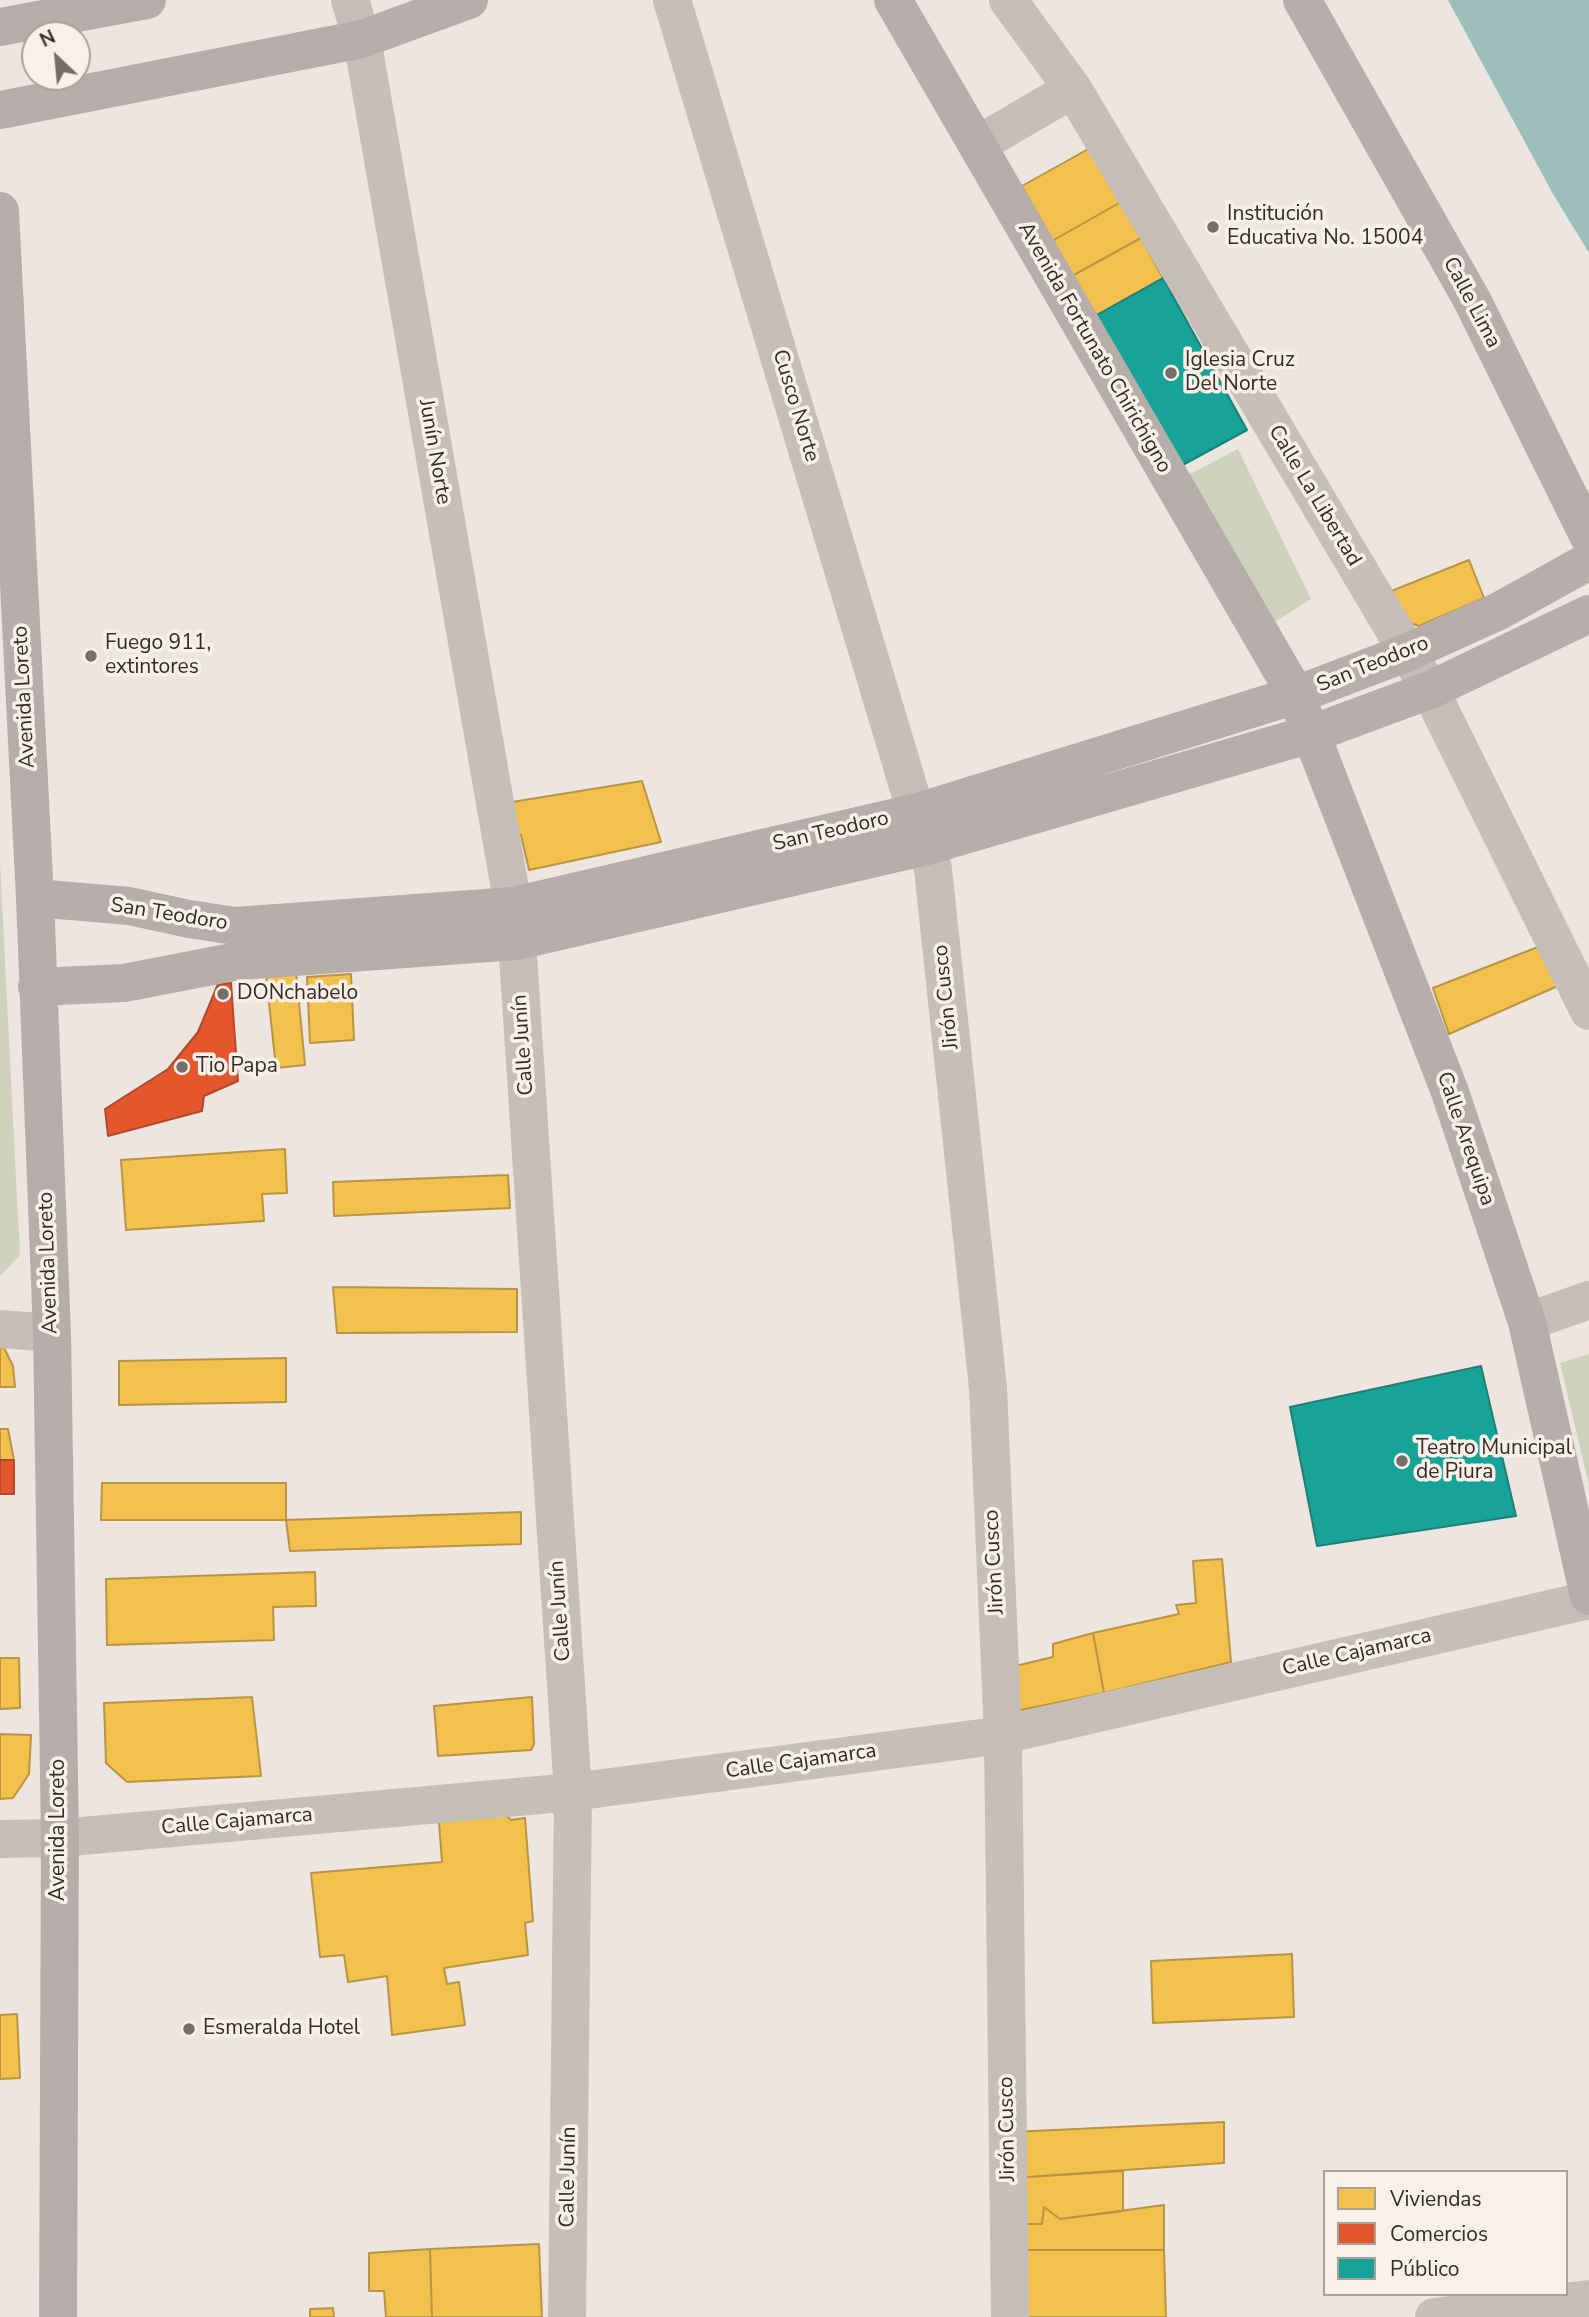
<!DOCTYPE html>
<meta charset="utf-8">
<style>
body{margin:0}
#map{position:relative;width:1589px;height:2317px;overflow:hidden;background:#ede6e0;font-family:"Nunito Sans",sans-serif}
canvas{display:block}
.legend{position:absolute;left:1323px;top:2170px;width:245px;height:126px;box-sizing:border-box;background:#f9f0e7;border:2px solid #aba19b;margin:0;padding:9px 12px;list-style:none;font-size:21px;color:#362b28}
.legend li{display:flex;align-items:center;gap:14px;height:35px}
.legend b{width:35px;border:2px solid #aba19b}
.north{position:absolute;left:21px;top:21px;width:70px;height:70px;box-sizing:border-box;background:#f9f0e7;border:2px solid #aba19b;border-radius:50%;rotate:334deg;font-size:19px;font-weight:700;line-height:28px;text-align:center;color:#362b28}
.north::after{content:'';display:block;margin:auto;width:24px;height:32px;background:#766c68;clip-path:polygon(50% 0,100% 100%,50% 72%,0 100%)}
</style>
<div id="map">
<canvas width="1589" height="2317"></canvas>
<ul class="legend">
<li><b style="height:19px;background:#f2c14e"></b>Viviendas</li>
<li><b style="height:19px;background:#e4572e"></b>Comercios</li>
<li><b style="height:19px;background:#17a398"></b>Público</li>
</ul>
<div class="north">N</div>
</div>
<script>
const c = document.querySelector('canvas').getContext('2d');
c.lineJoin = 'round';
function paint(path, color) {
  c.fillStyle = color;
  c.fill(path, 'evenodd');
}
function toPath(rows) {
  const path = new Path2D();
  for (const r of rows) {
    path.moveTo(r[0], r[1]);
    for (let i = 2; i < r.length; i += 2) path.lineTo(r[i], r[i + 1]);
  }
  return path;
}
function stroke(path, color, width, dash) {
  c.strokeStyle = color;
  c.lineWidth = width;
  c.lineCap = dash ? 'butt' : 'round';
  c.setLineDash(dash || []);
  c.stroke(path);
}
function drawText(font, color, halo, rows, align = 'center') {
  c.font = font + ' "Nunito Sans",sans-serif';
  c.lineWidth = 7;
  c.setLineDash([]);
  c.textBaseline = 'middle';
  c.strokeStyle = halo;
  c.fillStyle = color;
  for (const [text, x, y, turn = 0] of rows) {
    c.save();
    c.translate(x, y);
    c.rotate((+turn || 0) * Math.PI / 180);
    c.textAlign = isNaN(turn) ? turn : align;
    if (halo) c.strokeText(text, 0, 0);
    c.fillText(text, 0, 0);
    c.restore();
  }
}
const green = toPath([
 [1238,449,1311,599,1270,625,1186,476],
 [0,863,20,1255,0,1276],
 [1589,1354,1589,1485,1560,1363]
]);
const water = toPath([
 [1448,0,1589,0,1589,253,1553,194]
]);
const homes = toPath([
 [1090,148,1121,202,1052,241,1022,186,1090,148],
 [1121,202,1141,238,1072,276,1052,241,1121,202],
 [1141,238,1163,278,1095,316,1072,276,1141,238],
 [1469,560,1484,598,1419,626,1387,615,1379,596,1469,560],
 [642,781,661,842,529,870,521,835,518,835,512,802,642,781],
 [1543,945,1560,985,1449,1034,1433,988,1543,945],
 [296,972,305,1065,276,1068,266,975,296,972],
 [351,974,354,1040,310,1043,307,977,351,974],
 [285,1149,287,1193,262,1194,264,1221,126,1230,121,1160,285,1149],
 [508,1175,510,1208,334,1216,333,1182,508,1175],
 [333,1287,517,1289,517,1332,337,1333,333,1287],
 [0,1347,4,1348,13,1366,15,1387,0,1387,0,1347],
 [286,1358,286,1402,119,1405,119,1361,286,1358],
 [0,1429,8,1429,14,1460,0,1460,0,1429],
 [102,1483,286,1483,286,1520,101,1520,102,1483],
 [521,1512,521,1544,290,1551,286,1520,521,1512],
 [1222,1559,1231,1662,1104,1693,1093,1633,1179,1614,1176,1605,1196,1603,1193,1561,1222,1559],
 [315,1572,316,1606,273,1607,274,1640,107,1645,106,1579,315,1572],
 [1093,1633,1104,1693,1011,1712,1007,1668,1053,1657,1053,1644,1093,1633],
 [0,1658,19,1658,20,1708,0,1709,0,1658],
 [252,1697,261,1776,127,1782,106,1763,104,1703,252,1697],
 [532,1697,534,1744,531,1750,438,1756,434,1706,532,1697],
 [0,1734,31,1735,29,1774,13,1798,0,1799,0,1734],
 [496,1806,511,1820,525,1818,533,1921,525,1923,528,1955,444,1968,447,1984,459,1982,465,2025,392,2035,387,1976,348,1982,344,1955,320,1957,311,1873,442,1862,438,1810,496,1806],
 [1292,1954,1294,2017,1153,2023,1151,1961,1292,1954],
 [17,2014,20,2078,0,2079,0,2015,17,2014],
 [1224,2122,1224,2163,1013,2178,1012,2132,1224,2122],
 [1123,2171,1123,2211,1060,2219,1044,2207,1042,2224,1020,2224,1013,2178,1123,2171],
 [1164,2205,1164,2250,1022,2250,1020,2224,1042,2224,1044,2207,1060,2219,1164,2205],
 [539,2244,542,2317,432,2317,430,2249,539,2244],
 [430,2249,432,2317,386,2317,384,2291,369,2291,369,2253,430,2249],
 [1022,2250,1164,2250,1166,2317,1020,2317,1022,2250],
 [333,2308,334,2317,310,2317,310,2309,333,2308]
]);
const shops = toPath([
 [231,983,238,1081,204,1096,202,1111,108,1136,105,1109,168,1069,198,1032,218,984,231,983],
 [0,1460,14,1460,14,1494,0,1494,0,1460]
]);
const public = toPath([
 [1163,278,1247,430,1179,467,1095,316,1163,278],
 [1481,1366,1516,1516,1317,1546,1290,1407,1481,1366]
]);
const street = toPath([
 [350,0,362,39,513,906,517,941,573,1792,567,2317],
 [672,0,933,869,988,1388,1003,1735,1010,2317],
 [1008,0,1073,89,1430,690,1589,1011],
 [977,145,1073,89],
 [1527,1322,1589,1300],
 [0,1329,52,1333],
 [0,1839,60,1838,573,1792,1003,1735,1589,1600],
 [1434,2317,1589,2299]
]);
const secondary = toPath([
 [893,0,1296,695,1450,1092,1527,1322,1589,1596],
 [1302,0,1472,300,1589,537],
 [0,27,147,0],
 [0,110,362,39,469,0],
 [0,211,35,898,52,1333,60,1838,58,2317],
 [35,898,129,906,189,919,235,926,513,906,918,812,1296,695,1406,653,1499,611,1589,561],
 [37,987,124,983,238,961,517,941,927,846,1311,734,1430,690,1589,614]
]);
const markers = [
 [1213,227,7,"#766c68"],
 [1171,373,7,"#766c68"],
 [91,656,7,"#766c68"],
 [223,994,7,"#766c68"],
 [182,1067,7,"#766c68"],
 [1402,1461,7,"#766c68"],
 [189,2029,7,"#766c68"]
];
const poiNames = [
 ["Institución",1227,215],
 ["Educativa No. 15004",1227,239],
 ["Iglesia Cruz",1185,361],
 ["Del Norte",1185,385],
 ["Fuego 911,",105,644],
 ["extintores",105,668],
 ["DONchabelo",237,994],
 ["Tio Papa",196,1067],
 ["Teatro Municipal",1416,1449],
 ["de Piura",1416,1473],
 ["Esmeralda Hotel",203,2029]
];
const streetNames = [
 ["Calle Lima",1471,303,62],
 ["Avenida Fortunato Chirichigno",1094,348,60],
 ["Cusco Norte",795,406,73],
 ["Junín Norte",434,452,80],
 ["Calle La Libertad",1314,496,59],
 ["San Teodoro",1373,665,-22],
 ["Avenida Loreto",25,697,-93],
 ["San Teodoro",831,832,-13],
 ["San Teodoro",169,915,9],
 ["Jirón Cusco",947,997,-96],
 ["Calle Junín",524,1045,-94],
 ["Calle Arequipa",1465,1139,71],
 ["Avenida Loreto",49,1263,-92],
 ["Jirón Cusco",995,1562,-93],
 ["Calle Junín",561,1611,-94],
 ["Calle Cajamarca",1357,1653,-13],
 ["Calle Cajamarca",801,1762,-8],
 ["Calle Cajamarca",237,1822,-5],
 ["Avenida Loreto",59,1830,-90],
 ["Jirón Cusco",1008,2129,-91],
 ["Calle Junín",569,2177,-89]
];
paint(green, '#cfd2ba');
paint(water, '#9cbfbc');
paint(homes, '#f2c14e');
stroke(homes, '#ba9443', 2);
paint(shops, '#e4572e');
stroke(shops, '#b04a2c', 2);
paint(public, '#17a398');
stroke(public, '#207f76', 2);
stroke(street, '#c6beb9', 38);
stroke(secondary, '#b6aeaa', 38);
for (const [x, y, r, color] of markers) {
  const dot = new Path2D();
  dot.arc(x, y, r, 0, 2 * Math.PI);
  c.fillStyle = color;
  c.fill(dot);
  stroke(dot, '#f9f0e7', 2.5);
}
drawText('21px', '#362b28', '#f9f0e7', poiNames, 'left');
drawText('21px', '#362b28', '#f9f0e7', streetNames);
</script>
